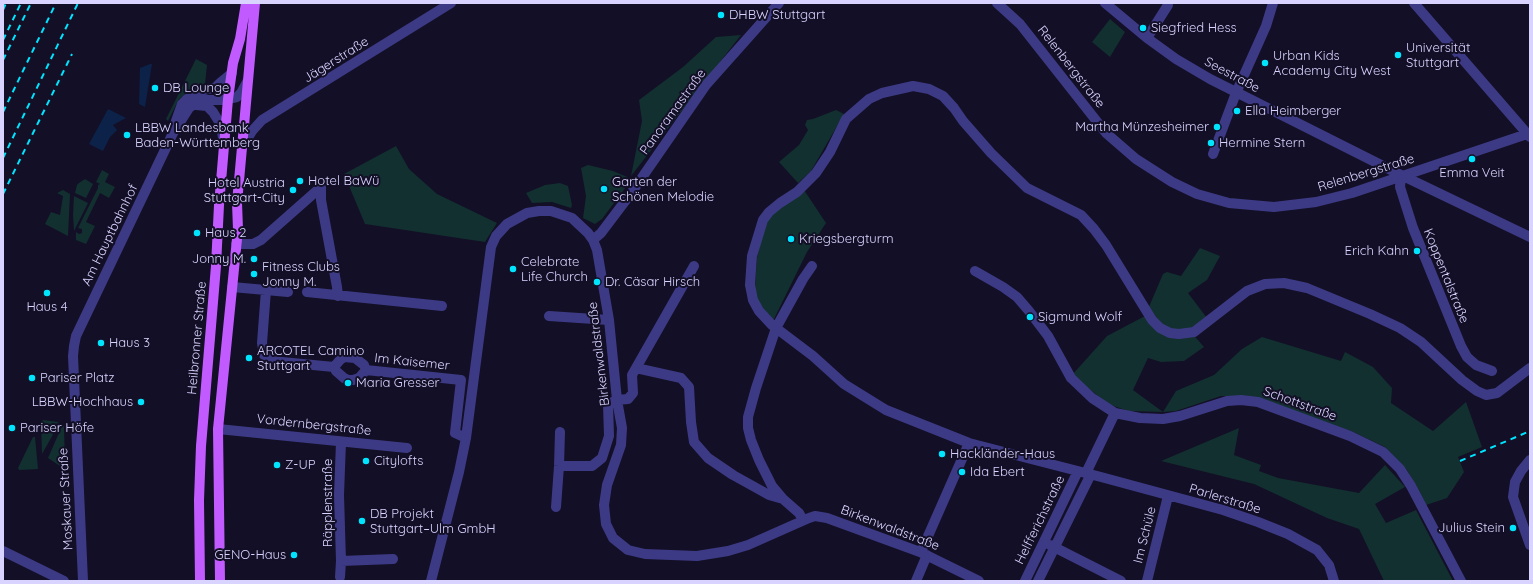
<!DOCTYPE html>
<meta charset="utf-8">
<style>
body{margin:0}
#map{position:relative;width:1533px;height:584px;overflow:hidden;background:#130f26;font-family:Quicksand,sans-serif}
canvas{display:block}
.frame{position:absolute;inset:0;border:4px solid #d9d4ff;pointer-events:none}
</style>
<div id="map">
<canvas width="1533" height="584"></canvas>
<div class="frame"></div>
</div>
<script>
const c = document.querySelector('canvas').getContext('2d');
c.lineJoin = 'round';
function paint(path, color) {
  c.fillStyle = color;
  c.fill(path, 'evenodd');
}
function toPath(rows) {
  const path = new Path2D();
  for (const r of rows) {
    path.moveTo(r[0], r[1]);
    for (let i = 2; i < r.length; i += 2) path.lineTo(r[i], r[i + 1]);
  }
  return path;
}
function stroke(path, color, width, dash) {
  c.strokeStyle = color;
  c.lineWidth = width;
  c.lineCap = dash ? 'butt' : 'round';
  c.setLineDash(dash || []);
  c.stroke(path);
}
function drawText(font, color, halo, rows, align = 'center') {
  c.font = font + ' Quicksand,sans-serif';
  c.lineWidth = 4;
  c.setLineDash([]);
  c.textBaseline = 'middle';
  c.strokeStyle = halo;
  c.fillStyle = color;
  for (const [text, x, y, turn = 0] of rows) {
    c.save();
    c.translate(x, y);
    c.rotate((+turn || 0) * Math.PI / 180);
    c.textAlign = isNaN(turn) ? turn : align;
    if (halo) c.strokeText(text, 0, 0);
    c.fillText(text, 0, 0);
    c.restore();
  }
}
const green = toPath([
 [1110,19,1125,32,1110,57,1092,42],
 [741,35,631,176,642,121,639,100,683,67,716,37],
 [196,59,207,65,205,84,192,89,179,99,168,121,166,119],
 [836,110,844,114,811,171,798,183,779,162,799,145,808,130,805,125,807,120,813,119],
 [396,146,409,169,437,194,497,223,485,242,365,224,344,174],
 [588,165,613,171,632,179,602,219,595,224,583,218,586,196,581,168],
 [102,170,109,174,105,182,115,187,109,198,100,193,86,222,95,226,86,244,76,240,76,232,79,234,82,233,82,229,78,228,98,188,98,185,100,184,96,182],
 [85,179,93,184,86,198,75,193,77,185,79,183,81,185,79,183],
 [560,183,568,186,572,205,571,208,552,202,532,203,526,193,545,185],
 [63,190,70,194,68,236,45,224,51,212,60,215,63,196,57,193],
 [804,190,826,223,807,252,773,321,756,299,755,287,757,258,765,223,774,212],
 [74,196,88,203,74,231,73,215],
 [1200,248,1220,256,1207,280,1188,293,1207,318,1190,331,1204,347,1184,361,1161,362,1148,358,1133,390,1163,412,1176,391,1214,375,1242,349,1262,337,1341,361,1345,352,1373,367,1392,388,1391,403,1433,431,1466,402,1482,447,1458,457,1464,472,1447,498,1426,505,1407,470,1385,447,1351,431,1239,396,1221,396,1176,411,1163,412,1128,411,1108,404,1072,375,1107,336,1145,316,1163,274,1167,272,1181,276],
 [43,420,58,422,59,424,42,454,41,422],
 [62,426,64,426,65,466,63,468,48,458],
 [1239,428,1234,455,1261,465,1259,471,1278,478,1359,493,1385,465,1405,487,1375,504,1386,523,1416,510,1453,581,1384,581,1359,529,1327,518,1254,484,1161,461],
 [33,437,35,437,38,469,19,470,18,468]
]);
const water = toPath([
 [150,64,152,64,145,107,139,104,140,68],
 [108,109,126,118,113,125,117,130,110,137,103,151,89,144]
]);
const minor = toPath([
 [997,3,1020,24,1106,133,1136,159,1172,182,1197,194,1229,203,1274,207,1316,202,1352,193,1530,133],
 [1105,3,1147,38,1176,59,1210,79,1401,175,1530,237],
 [1414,3,1530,137],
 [1147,38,1168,5],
 [196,105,207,106,213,112,221,125,223,138],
 [176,121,182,104,187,99,201,91,216,87,221,82,232,73],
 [242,147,252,131,262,120,451,3],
 [1213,154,1236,93,1266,26,1273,3],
 [1401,175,1400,187,1413,228,1461,346,1467,357,1476,365,1492,371],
 [593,240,601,233,632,192,706,85,779,3],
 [236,244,253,244,261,240,321,187,321,200,337,287,338,296],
 [975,271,1003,287,1017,297,1029,311,1048,336,1071,378,1092,398,1115,413,1140,418,1163,419,1180,416,1227,401,1241,400,1258,402,1350,436,1383,452,1400,469,1411,486,1461,581],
 [232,287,288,292],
 [266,290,262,343,264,355,271,361,334,367],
 [307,292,442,306],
 [549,316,609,320],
 [344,357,355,358,364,365,366,370,359,378,353,380,348,380,344,378,336,371,334,367,340,360,344,357],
 [636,368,681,378,689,387,691,422,694,442,708,458,733,475,769,495,783,499],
 [366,370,461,380,455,433,466,438],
 [218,429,407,448],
 [1530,460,1521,471,1515,482,1513,497,1530,545],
 [559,466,592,466,602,458,609,436,608,404,617,400,628,399,633,393,632,375,636,368,694,266],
 [1086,473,1115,413],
 [556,507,559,466,560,432],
 [803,520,799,513,783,499,772,486,759,460,751,440,748,428,748,417,756,388,776,328,803,279,812,266],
 [1050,545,1121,581],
 [3,551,64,581],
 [921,552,969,443],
 [341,561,393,559],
 [340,577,341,561,339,495,341,442],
 [83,581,73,356,74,346,76,336,173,133,189,108,199,100,223,100,237,97,241,93,248,80],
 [431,581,459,472,466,438,491,247,496,236,507,224,527,213,539,211,551,211,572,218,588,233,593,240,597,250,609,320,617,400,622,428,621,445,607,485,604,505,606,524,613,538,628,550,645,554,697,556,728,551,748,545,809,518,815,516,827,518,920,552,979,581],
 [916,581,927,555],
 [1025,581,1078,471],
 [1038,581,1091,474],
 [1147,581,1168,496],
 [1334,581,1329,565,1317,550,1288,534,1258,522,1223,510,1101,477,969,443,886,410,844,384,813,356,772,325,759,311,753,300,750,285,752,256,763,220,769,212,780,203,797,192,816,173,830,152,846,119,869,99,882,93,913,86,929,89,943,96,954,108,963,121,991,153,1027,188,1081,215,1094,229,1106,245,1152,320,1160,328,1170,333,1179,334,1194,332,1247,291,1265,284,1284,283,1307,288,1370,314,1400,328,1421,342,1462,380,1477,391,1486,395,1497,393,1530,368]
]);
const major = toPath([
 [200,581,199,500,201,446,216,266,219,205,228,99,233,63,240,39,246,3],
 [220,581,218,429,238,229,237,203,255,3]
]);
const rail = toPath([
 [3,10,6,3],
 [3,40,21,3],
 [3,60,31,3],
 [3,112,56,3],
 [3,158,78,3],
 [3,194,72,54],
 [1460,461,1530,431]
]);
const markers = [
 [721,15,4,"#00e5ff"],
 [1143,28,4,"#00e5ff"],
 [1398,55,4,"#00e5ff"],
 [1265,63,4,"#00e5ff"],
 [155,88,4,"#00e5ff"],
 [1237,111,4,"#00e5ff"],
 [1217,127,4,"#00e5ff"],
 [127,135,4,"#00e5ff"],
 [1211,143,4,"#00e5ff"],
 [1472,159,4,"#00e5ff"],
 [300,181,4,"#00e5ff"],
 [604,189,4,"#00e5ff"],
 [293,190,4,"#00e5ff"],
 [197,233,4,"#00e5ff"],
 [791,239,4,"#00e5ff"],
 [1417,251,4,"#00e5ff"],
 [254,259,4,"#00e5ff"],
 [513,269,4,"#00e5ff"],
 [254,274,4,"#00e5ff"],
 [597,282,4,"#00e5ff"],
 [47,293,4,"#00e5ff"],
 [1030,317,4,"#00e5ff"],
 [101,343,4,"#00e5ff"],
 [249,358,4,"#00e5ff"],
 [32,378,4,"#00e5ff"],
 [348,383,4,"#00e5ff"],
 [141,402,4,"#00e5ff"],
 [12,428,4,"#00e5ff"],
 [942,454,4,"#00e5ff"],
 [366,461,4,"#00e5ff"],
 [277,465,4,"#00e5ff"],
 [962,472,4,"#00e5ff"],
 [362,521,4,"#00e5ff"],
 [1513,528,4,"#00e5ff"],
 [294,555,4,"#00e5ff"]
];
const poiNames = [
 ["DHBW Stuttgart",729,15],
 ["Siegfried Hess",1151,28],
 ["Universität",1406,48],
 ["Stuttgart",1406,63],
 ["Urban Kids",1273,56],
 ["Academy City West",1273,71],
 ["DB Lounge",163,88],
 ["Ella Heimberger",1245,111],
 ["Martha Münzesheimer",1209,127,"right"],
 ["LBBW Landesbank",135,128],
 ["Baden-Württemberg",135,143],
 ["Hermine Stern",1219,143],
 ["Emma Veit",1472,173,"center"],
 ["Hotel BaWü",308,181],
 ["Garten der",612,182],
 ["Schönen Melodie",612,197],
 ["Hotel Austria",285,183,"right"],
 ["Stuttgart-City",285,198,"right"],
 ["Haus 2",205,233],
 ["Kriegsbergturm",799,239],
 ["Erich Kahn",1409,251,"right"],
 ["Jonny M.",246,259,"right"],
 ["Celebrate",521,262],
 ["Life Church",521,277],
 ["Fitness Clubs",262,267],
 ["Jonny M.",262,282],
 ["Dr. Cäsar Hirsch",605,282],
 ["Haus 4",47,307,"center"],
 ["Sigmund Wolf",1038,317],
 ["Haus 3",109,343],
 ["ARCOTEL Camino",257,351],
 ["Stuttgart",257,366],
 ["Pariser Platz",40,378],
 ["Maria Gresser",356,383],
 ["LBBW-Hochhaus",133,402,"right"],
 ["Pariser Höfe",20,428],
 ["Hackländer-Haus",950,454],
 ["Citylofts",374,461],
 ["Z-UP",285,465],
 ["Ida Ebert",970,472],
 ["DB Projekt",370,514],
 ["Stuttgart–Ulm GmbH",370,529],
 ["Julius Stein",1505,528,"right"],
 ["GENO-Haus",286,555,"right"]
];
const streetNames = [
 ["Jägerstraße",336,60,-32],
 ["Relenbergstraße",1071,67,52],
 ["Seestraße",1232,75,28],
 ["Panoramastraße",673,112,-54],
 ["Relenbergstraße",1366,173,-17],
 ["Am Hauptbahnhof",110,235,-64],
 ["Koppentalstraße",1446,276,68],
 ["Heilbronner Straße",197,338,-85],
 ["Birkenwaldstraße",599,354,-97],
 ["Im Kaisemer",412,362,6],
 ["Schottstraße",1300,404,20],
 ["Vordernbergstraße",314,425,6],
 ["Moskauer Straße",66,499,-93],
 ["Parlerstraße",1225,499,17],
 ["Räpplenstraße",328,503,-90],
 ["Helfferichstraße",1040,520,-64],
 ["Birkenwaldstraße",890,528,21],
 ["Im Schüle",1145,535,-76]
];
paint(green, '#12302f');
paint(water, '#0c2248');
stroke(minor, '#3d3a85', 10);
stroke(major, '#c25bff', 10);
stroke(rail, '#00e5ff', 2, [6, 5]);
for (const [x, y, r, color] of markers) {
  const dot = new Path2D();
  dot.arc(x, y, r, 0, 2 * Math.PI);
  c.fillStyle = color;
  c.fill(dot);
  stroke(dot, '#130f26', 1.5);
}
drawText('13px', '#d9d4ff', '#130f26', poiNames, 'left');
drawText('13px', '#d9d4ff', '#130f26', streetNames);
</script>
